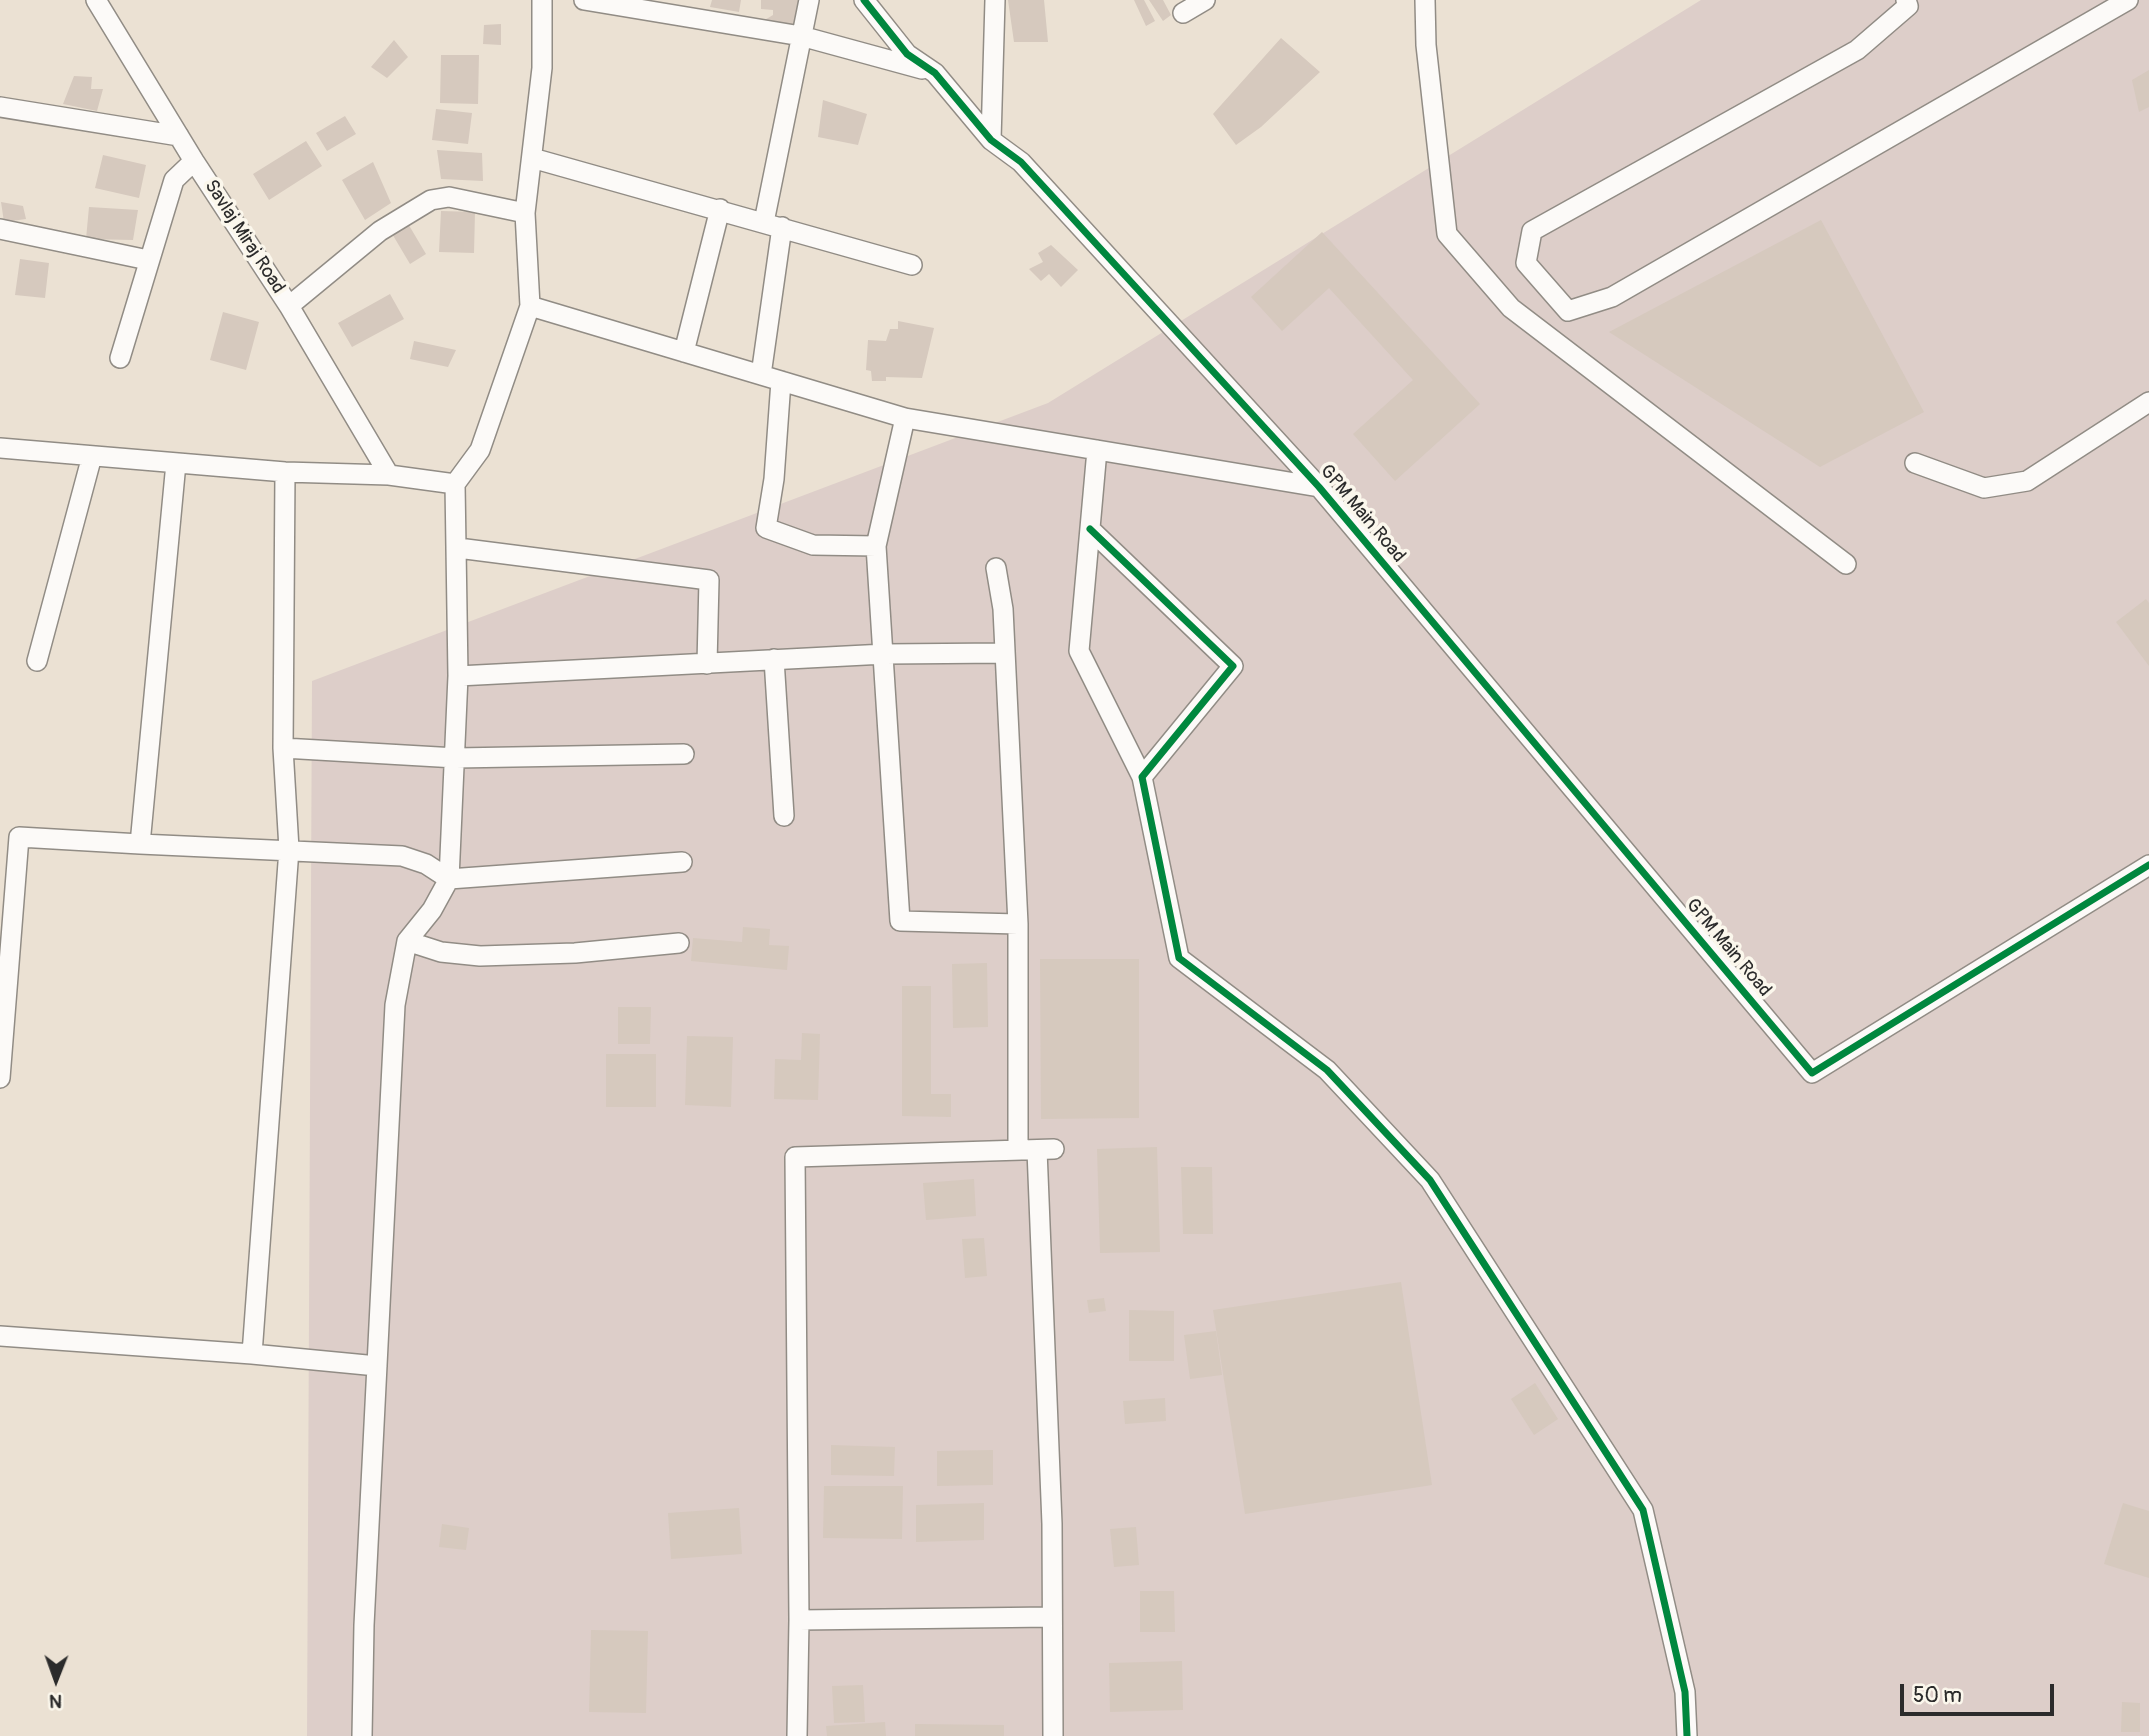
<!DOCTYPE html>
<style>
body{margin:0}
#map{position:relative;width:2149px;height:1736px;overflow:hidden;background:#ebe1d3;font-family:Pangolin,sans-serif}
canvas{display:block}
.north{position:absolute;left:21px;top:1645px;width:70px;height:70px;-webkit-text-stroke:5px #fbf7ec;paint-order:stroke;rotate:181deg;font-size:19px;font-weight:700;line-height:28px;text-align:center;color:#2b2b2b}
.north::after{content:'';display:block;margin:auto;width:24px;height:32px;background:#2b2b2b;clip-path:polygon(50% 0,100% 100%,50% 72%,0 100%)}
.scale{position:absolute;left:1900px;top:1684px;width:154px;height:32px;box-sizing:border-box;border:4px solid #2b2b2b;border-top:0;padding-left:9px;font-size:21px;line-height:24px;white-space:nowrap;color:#2b2b2b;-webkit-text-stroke:5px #fbf7ec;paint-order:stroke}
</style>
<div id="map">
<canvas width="2149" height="1736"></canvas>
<div class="north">N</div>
<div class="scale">50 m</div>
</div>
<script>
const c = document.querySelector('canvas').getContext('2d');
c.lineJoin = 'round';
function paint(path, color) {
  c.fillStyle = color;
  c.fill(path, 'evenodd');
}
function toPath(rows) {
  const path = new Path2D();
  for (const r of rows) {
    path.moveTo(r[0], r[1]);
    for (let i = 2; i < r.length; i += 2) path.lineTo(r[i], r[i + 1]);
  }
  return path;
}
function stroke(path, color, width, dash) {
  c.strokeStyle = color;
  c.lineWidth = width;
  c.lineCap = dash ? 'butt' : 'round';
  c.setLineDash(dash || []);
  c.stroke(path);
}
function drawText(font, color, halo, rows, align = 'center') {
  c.font = font + ' Pangolin,sans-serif';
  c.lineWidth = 7;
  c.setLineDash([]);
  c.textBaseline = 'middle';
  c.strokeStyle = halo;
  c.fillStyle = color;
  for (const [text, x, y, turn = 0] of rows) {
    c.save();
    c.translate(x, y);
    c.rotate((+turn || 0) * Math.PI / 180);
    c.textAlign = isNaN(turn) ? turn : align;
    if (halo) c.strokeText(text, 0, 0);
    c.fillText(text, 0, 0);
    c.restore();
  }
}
const industrial = toPath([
 [1701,0,2149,0,2149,1736,307,1736,312,681,1048,403]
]);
const building = toPath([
 [712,0,741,0,739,12,710,7],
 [761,0,801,0,801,23,765,30,763,21,773,15,773,10,761,9],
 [1008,0,1044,0,1048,42,1014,42],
 [1134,0,1144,0,1155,21,1146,26],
 [1149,0,1163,0,1171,15,1163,21],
 [501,24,501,45,483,44,484,25],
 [1281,38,1320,72,1261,127,1236,145,1213,114],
 [394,40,408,57,387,78,371,67],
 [441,55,479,55,478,104,440,103],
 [2149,70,2149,107,2139,112,2132,80],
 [74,76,92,77,91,89,103,89,97,111,63,104],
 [823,100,867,114,858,145,818,137],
 [436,109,472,113,468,144,432,140],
 [345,116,356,134,327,151,316,133],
 [306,141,322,166,269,200,253,174],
 [437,150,482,153,483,181,441,179],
 [103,155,146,165,139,198,95,188],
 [373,162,391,203,365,220,342,180],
 [1,202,23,206,26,219,4,222],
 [89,207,138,210,133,240,86,239],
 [441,211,475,212,474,253,439,252],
 [1821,220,1924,412,1820,467,1609,332],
 [407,222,426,254,410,264,391,232],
 [1322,232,1480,404,1395,481,1353,434,1413,380,1329,288,1282,331,1251,297],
 [1051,245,1078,270,1061,287,1049,274,1041,281,1029,269,1043,262,1038,253],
 [20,259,49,263,45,298,15,295],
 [390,294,404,319,352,347,338,323],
 [223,312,259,322,246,370,210,360],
 [898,321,934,328,922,378,886,377,886,381,872,381,871,371,866,370,868,340,886,341,890,329,898,329],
 [414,341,456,350,448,367,410,359],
 [2146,599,2149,603,2149,666,2116,622],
 [743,927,770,929,769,945,789,946,787,970,691,961,693,938,742,942],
 [1040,959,1139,959,1139,1118,1041,1119],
 [987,963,988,1027,953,1028,952,964],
 [902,986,931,986,931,1094,951,1094,951,1117,902,1116],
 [618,1007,651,1007,650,1044,618,1044],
 [802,1033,820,1034,818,1100,774,1099,775,1059,801,1060],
 [687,1036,733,1037,731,1107,685,1105],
 [606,1054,656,1054,656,1107,606,1107],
 [1157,1147,1160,1252,1100,1253,1097,1149],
 [1181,1167,1212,1167,1213,1234,1183,1234],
 [974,1179,976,1216,926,1220,923,1183],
 [984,1238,987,1276,965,1278,962,1239],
 [1401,1282,1432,1485,1245,1514,1213,1310],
 [1104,1298,1106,1311,1089,1313,1087,1300],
 [1129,1310,1174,1311,1174,1361,1129,1361],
 [1216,1331,1222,1375,1190,1379,1184,1335],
 [1535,1383,1558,1419,1534,1435,1511,1399],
 [1165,1398,1166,1421,1125,1424,1123,1401],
 [831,1445,895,1447,894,1476,831,1475],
 [993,1450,993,1485,937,1486,937,1451],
 [824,1486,903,1486,902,1539,823,1538],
 [984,1503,984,1540,916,1542,916,1505],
 [2123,1503,2149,1511,2149,1578,2104,1564],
 [739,1508,742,1554,671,1559,668,1513],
 [442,1524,469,1528,466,1550,439,1547],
 [1136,1527,1139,1565,1114,1567,1110,1529],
 [1140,1591,1174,1591,1175,1632,1140,1632],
 [591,1630,648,1631,646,1713,589,1712],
 [1182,1661,1183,1710,1110,1712,1109,1663],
 [863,1685,865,1722,834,1723,832,1686],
 [2122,1702,2140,1703,2140,1732,2121,1732],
 [885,1722,886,1736,827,1736,826,1726],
 [915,1724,1004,1725,1004,1736,915,1736]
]);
const minor = toPath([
 [96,0,194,161,289,306,389,475],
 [584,0,801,36,922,69],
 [864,0,907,54,935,73,991,140,1021,162,1319,487,1812,1073,2149,865],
 [1425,0,1426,45,1447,234,1511,308,1846,564],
 [1906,0,1908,6,1857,50,1532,231,1526,263,1568,311,1612,297,2128,0],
 [1183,13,1205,0],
 [0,107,179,136],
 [991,140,995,0],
 [532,158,912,265],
 [764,222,809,0],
 [0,229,148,260],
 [289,306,380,231,431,200,449,197,525,213],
 [530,306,905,418,1319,487],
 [684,352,720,209],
 [120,358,174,180,194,161],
 [761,375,782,227],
 [781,381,774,479,766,528,813,545,876,546],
 [905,418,876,546,900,921,1018,924,1003,609,996,568],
 [0,448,285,472,389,475,455,484,480,450,530,306,525,213,542,68,542,0],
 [1097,450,1079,651,1142,777],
 [176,463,140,844,402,856,426,864,449,879,682,862],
 [1915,463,1984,488,2027,481,2149,402],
 [285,472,283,748,456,758,684,754],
 [455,484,458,676,885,654,1005,653],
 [1090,529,1233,666,1142,777,1179,958,1327,1070,1430,1180,1643,1510,1685,1692,1687,1736],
 [458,548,709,580,707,664],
 [774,659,784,816],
 [37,661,92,456],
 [407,941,441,952,480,956,575,953,679,943],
 [0,1078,19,837,140,844],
 [1018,1150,1018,924],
 [1037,1150,1052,1524,1053,1736],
 [0,1336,252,1354,377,1366],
 [252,1354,289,849,283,748],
 [799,1620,795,1157,1054,1149],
 [362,1736,364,1625,395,1005,407,941,432,910,449,879,458,676],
 [797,1736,799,1620,1052,1617]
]);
const cycleway = toPath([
 [864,0,907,54,935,73,991,140,1021,162,1319,487,1812,1073,2149,865],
 [1090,529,1233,666,1142,777,1179,958,1327,1070,1430,1180,1643,1510,1685,1692,1687,1736]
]);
const streetNames = [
 ["Savlaj Miraj Road",244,237,57],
 ["GPM Main Road",1362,514,50],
 ["GPM Main Road",1728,948,50]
];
paint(industrial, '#ddcec9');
paint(building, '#d6c9be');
stroke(minor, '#918c85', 22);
stroke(minor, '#fcfaf8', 19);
stroke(cycleway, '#00873e', 7);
drawText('19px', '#2b2b2b', '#fbf7ec', streetNames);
</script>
